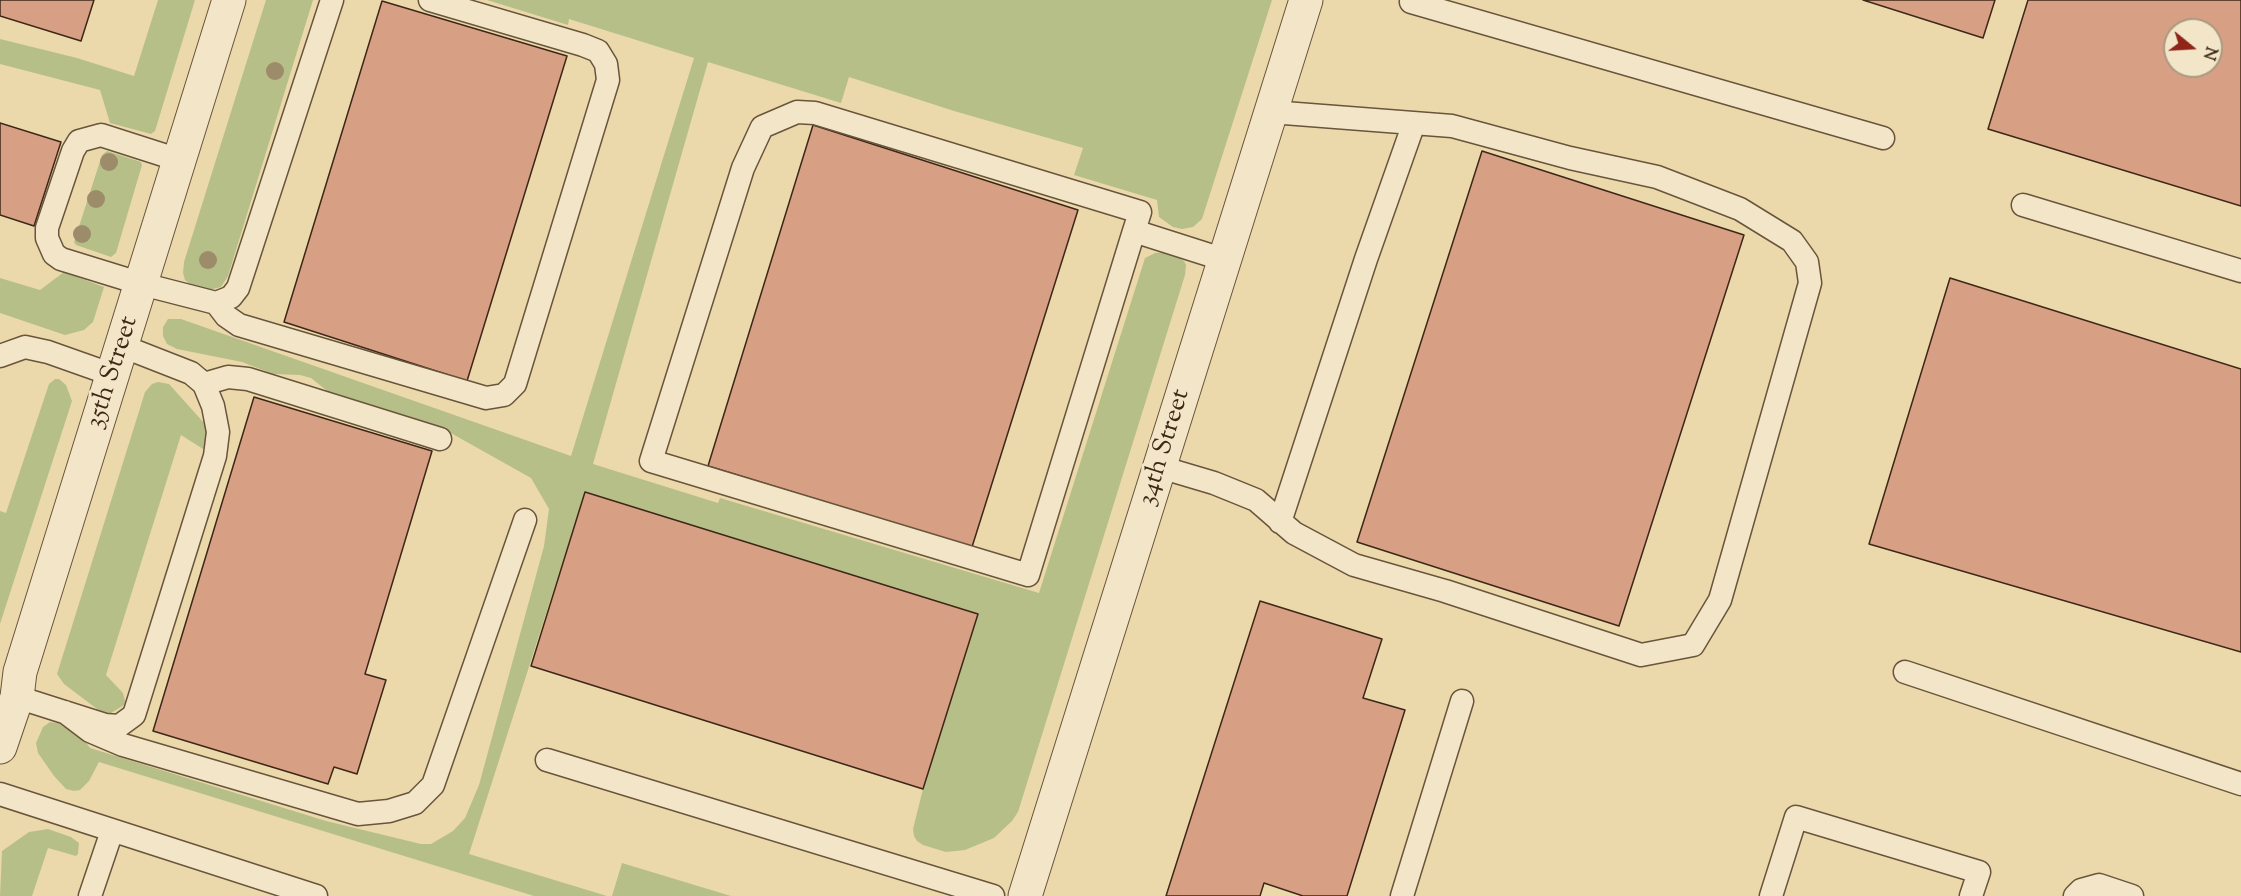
<!DOCTYPE html>
<style>
body{margin:0}
#map{position:relative;width:2241px;height:896px;overflow:hidden;background:#ecd9ab;font-family:"Sorts Mill Goudy",serif}
canvas{display:block}
.north{position:absolute;left:2163px;top:18px;width:60px;height:60px;box-sizing:border-box;background:#f3e6c8;border:2px solid #aa9a81;border-radius:50%;rotate:108deg;font-size:16px;font-weight:700;line-height:24px;text-align:center;color:#3d2717}
.north::after{content:'';display:block;margin:auto;width:21px;height:27px;background:#8f2418;clip-path:polygon(50% 0,100% 100%,50% 72%,0 100%)}
</style>
<div id="map">
<canvas width="2241" height="896"></canvas>
<div class="north">N</div>
</div>
<script>
const c = document.querySelector('canvas').getContext('2d');
c.lineJoin = 'round';
function paint(path, color) {
  c.fillStyle = color;
  c.fill(path, 'evenodd');
}
function toPath(rows) {
  const path = new Path2D();
  for (const r of rows) {
    path.moveTo(r[0], r[1]);
    for (let i = 2; i < r.length; i += 2) path.lineTo(r[i], r[i + 1]);
  }
  return path;
}
function stroke(path, color, width, dash) {
  c.strokeStyle = color;
  c.lineWidth = width;
  c.lineCap = dash ? 'butt' : 'round';
  c.setLineDash(dash || []);
  c.stroke(path);
}
function drawText(font, color, halo, rows, align = 'center') {
  c.font = font + ' "Sorts Mill Goudy",serif';
  c.lineWidth = 6;
  c.setLineDash([]);
  c.textBaseline = 'middle';
  c.strokeStyle = halo;
  c.fillStyle = color;
  for (const [text, x, y, turn = 0] of rows) {
    c.save();
    c.translate(x, y);
    c.rotate((+turn || 0) * Math.PI / 180);
    c.textAlign = isNaN(turn) ? turn : align;
    if (halo) c.strokeText(text, 0, 0);
    c.fillText(text, 0, 0);
    c.restore();
  }
}
const green = toPath([
 [158,0,195,0,155,131,151,134,110,123,100,90,0,64,0,39,77,58,134,76],
 [266,0,313,0,228,276,221,287,205,291,191,285,185,280,183,273,184,262],
 [487,0,1272,0,1202,219,1193,227,1182,229,1173,227,1159,217,1157,200,1074,175,1083,148,954,111,849,77,841,103,708,62,593,464,718,503,720,498,1039,593,1145,258,1155,253,1170,252,1184,261,1186,265,1185,275,1018,812,1012,821,994,838,965,850,946,852,923,845,917,841,914,836,913,829,923,789,977,614,585,492,469,854,607,896,534,896,99,762,89,781,80,790,74,791,66,789,54,776,38,753,36,743,43,727,50,722,58,723,83,738,90,748,326,821,421,844,431,844,453,831,465,818,479,785,544,546,549,509,531,478,449,432,331,394,311,378,300,375,273,374,242,362,177,349,167,344,163,336,163,327,168,319,181,319,571,456,694,58,569,19,568,25],
 [107,151,141,162,142,165,116,253,111,257,76,245,74,242,102,155],
 [64,272,104,287,93,322,84,330,65,335,0,313,0,278,40,290],
 [55,379,59,379,66,385,72,401,0,624,0,511,6,513,49,384],
 [158,382,169,384,205,424,210,433,206,448,203,449,181,435,106,675,123,693,125,701,124,705,111,713,101,712,64,684,57,674,145,392,152,384],
 [48,829,71,837,79,843,78,854,76,856,48,848,32,896,0,896,2,851,29,832],
 [622,863,731,896,612,896]
]);
const building = toPath([
 [0,0,94,0,81,41,0,16,0,0],
 [1863,0,1995,0,1983,38,1863,0],
 [2028,0,2241,0,2241,206,1988,129,2028,0],
 [2175,30,2211,30,2211,66,2175,66,2175,30],
 [382,1,567,56,467,381,284,322,382,1],
 [0,123,61,142,34,226,0,215,0,123],
 [813,125,1078,210,972,547,708,466,813,125],
 [1482,151,1744,235,1619,626,1357,542,1482,151],
 [1950,278,2241,369,2241,652,1869,544,1950,278],
 [254,397,432,451,365,674,386,680,357,774,334,767,328,784,153,731,254,397],
 [585,492,978,614,923,789,531,666,585,492],
 [1260,601,1382,639,1363,698,1405,710,1347,896,1303,896,1264,883,1260,896,1166,896,1260,601]
]);
const service = toPath([
 [1411,2,1883,138],
 [179,160,101,135,79,141,73,151,47,228,47,238,54,254,61,259,142,284,216,303,231,297,238,288,332,0],
 [2023,205,2241,271],
 [1134,231,1140,212,815,113,797,112,762,127,743,168,651,461,1028,575,1134,231,1225,260],
 [216,303,226,316,239,325,486,398,504,395,515,384,608,80,606,64,598,51,583,45,430,0],
 [0,356,25,347,48,352,113,375],
 [204,384,228,377,248,379,440,439],
 [1160,467,1214,483,1256,500,1294,533,1354,565,1445,591,1641,655,1693,645,1720,600,1810,283,1807,262,1792,241,1740,209,1657,177,1570,158,1452,126,1271,112],
 [1280,522,1366,259,1414,123],
 [1905,672,2241,784],
 [17,697,105,725,119,726,134,715,215,456,218,432,213,406,204,384,191,373,122,346],
 [65,712,90,731,123,745,358,814,389,811,415,803,433,785,525,520],
 [547,760,993,896],
 [0,794,316,896],
 [90,896,112,831],
 [1402,896,1462,701],
 [1771,896,1796,817,1979,872,1971,896],
 [2075,896,2081,890,2099,885,2132,896]
]);
const minor = toPath([
 [0,747,17,697,20,672,229,0],
 [1025,896,1306,0]
]);
const trees = [
 [275,71],
 [109,162],
 [96,199],
 [82,234],
 [208,260]
];
const streetNames = [
 ["35th Street",114,373,-72],
 ["34th Street",1166,448,-73]
];
paint(green, '#b7bf89');
paint(building, '#d79f83');
stroke(building, '#3d2717', 1.5);
stroke(service, '#69543c', 25);
stroke(minor, '#69543c', 35);
stroke(service, '#f3e6c8', 22);
stroke(minor, '#f3e6c8', 33);
c.fillStyle = '#9d8c6a';
for (const [x, y] of trees) {
  c.beginPath();
  c.arc(x, y, 9, 0, 2 * Math.PI);
  c.fill();
}
drawText('26px', '#3d2717', '#f3e6c8', streetNames);
</script>
